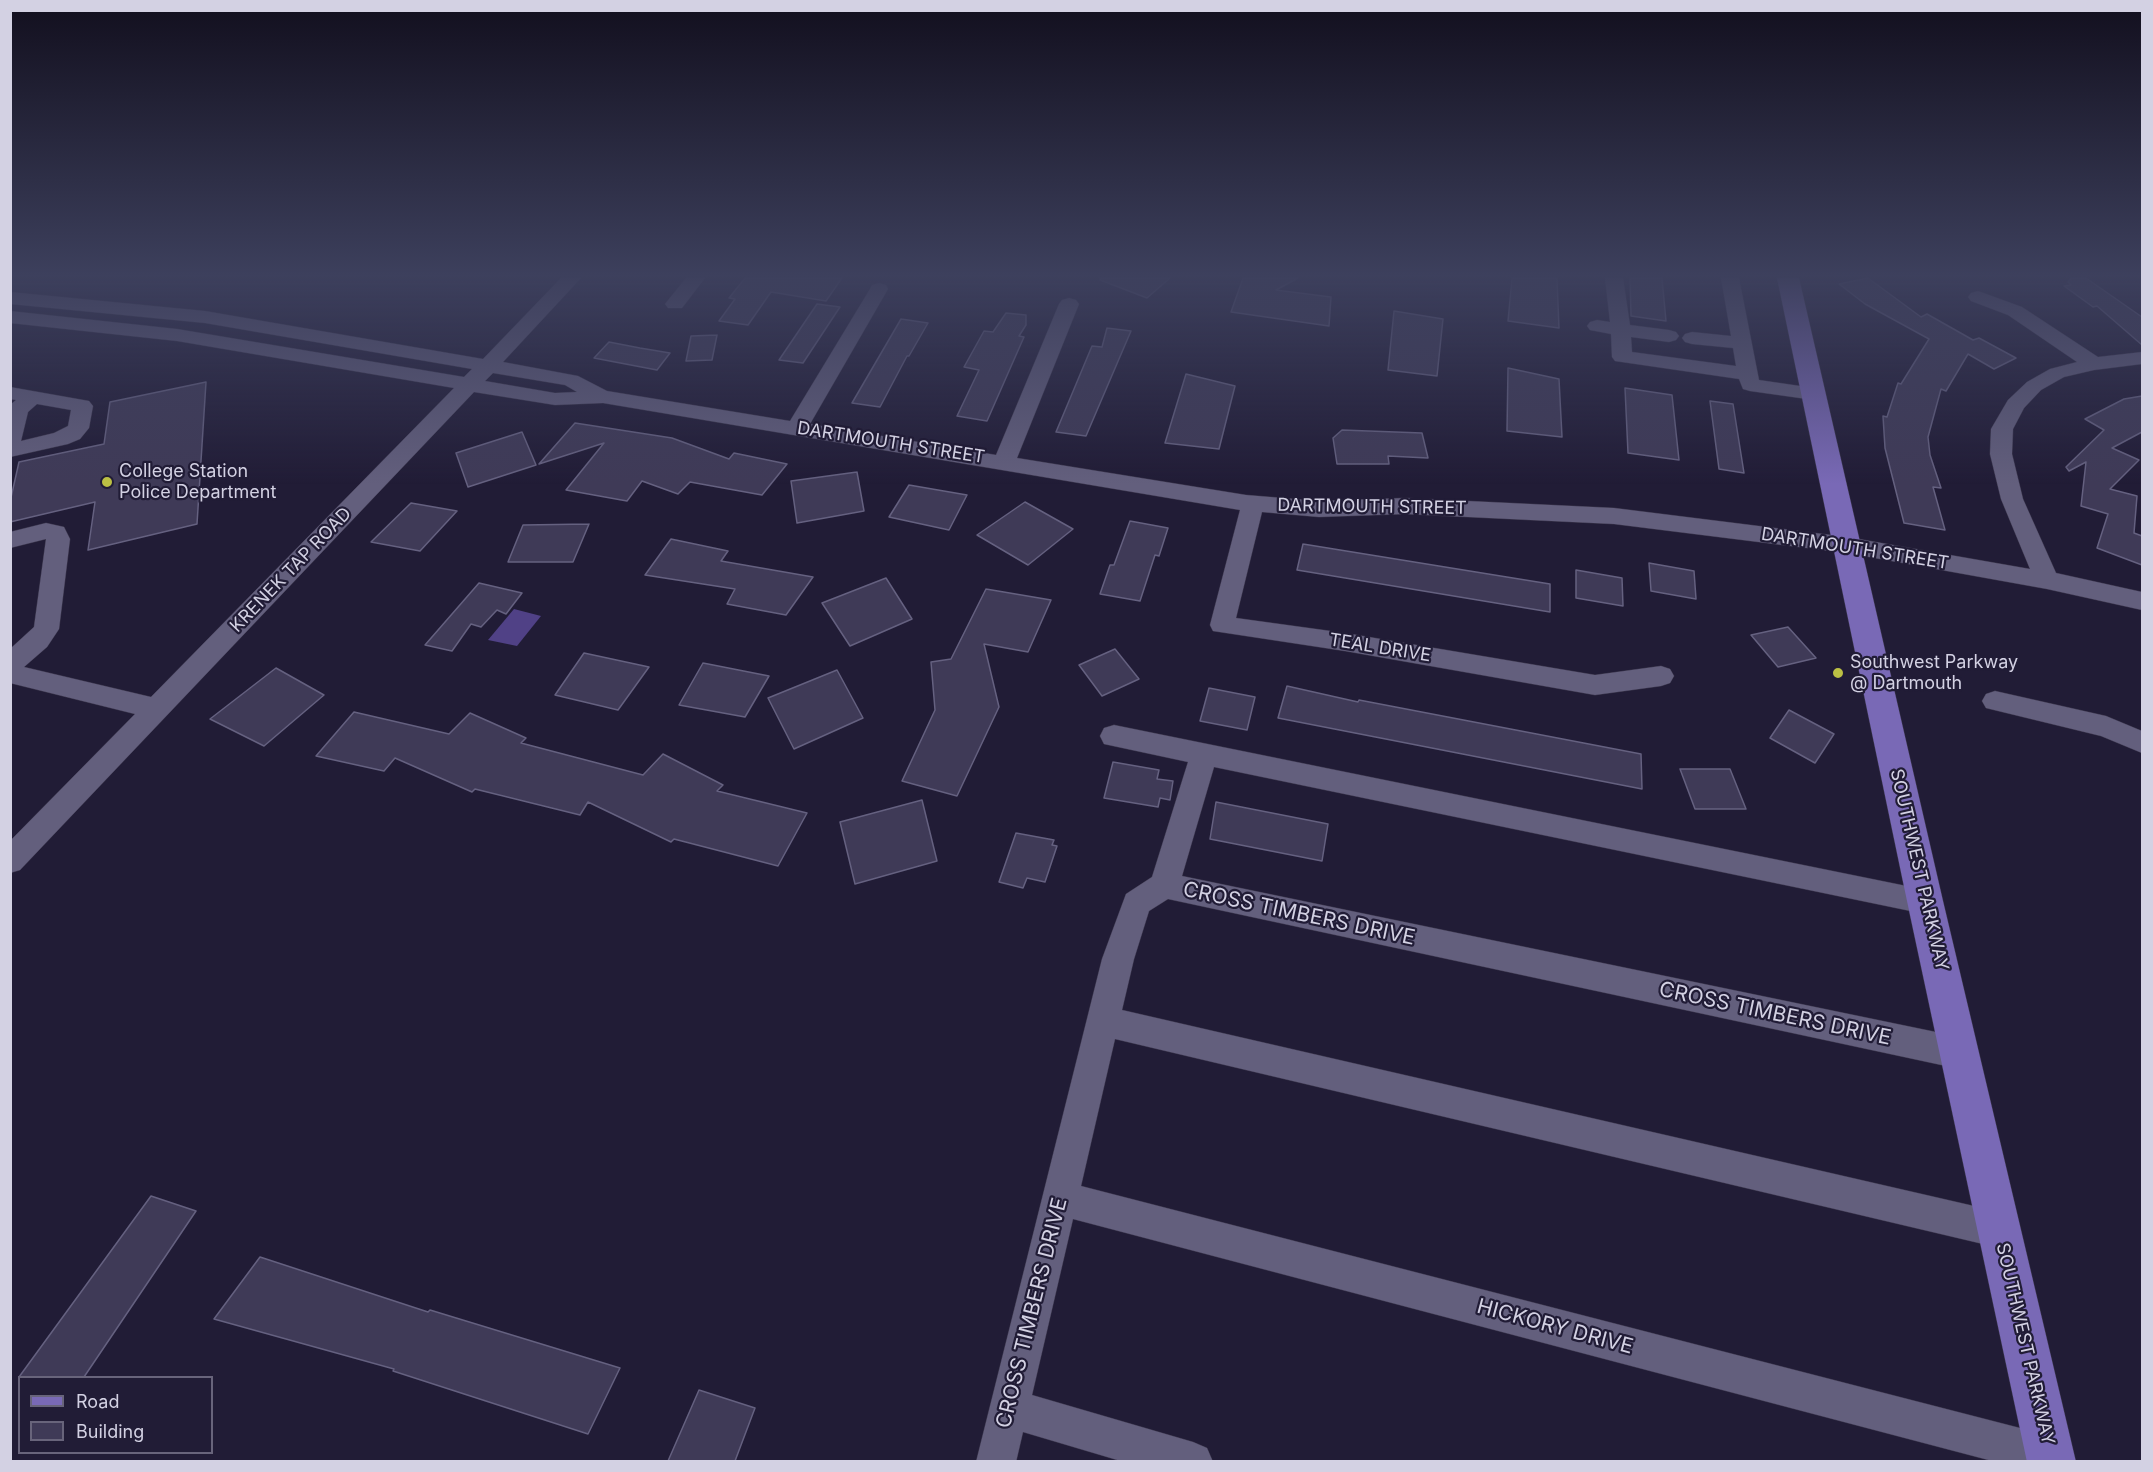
<!DOCTYPE html>
<style>
body{margin:0}
#map{position:relative;width:2153px;height:1472px;overflow:hidden;background:#211c36;font-family:Inter,sans-serif}
canvas{display:block}
.frame{position:absolute;inset:0;border:12px solid #d3d1e3;pointer-events:none}
.legend{position:absolute;left:18px;top:1376px;width:195px;height:78px;box-sizing:border-box;background:#211c36;border:2px solid #68647b;margin:0;padding:8px 10px;list-style:none;font-size:18px;color:#d3d1e3}
.legend li{display:flex;align-items:center;gap:12px;height:30px}
.legend b{width:30px;border:2px solid #68647b}
</style>
<div id="map">
<canvas width="2153" height="1472"></canvas>
<div class="frame"></div>
<ul class="legend">
<li><b style="height:8px;background:#7969b6"></b>Road</li>
<li><b style="height:16px;background:#3f3a57"></b>Building</li>
</ul>
</div>
<script>
const c = document.querySelector('canvas').getContext('2d');
c.lineJoin = 'round';
function paint(path, color) {
  c.fillStyle = color;
  c.fill(path, 'evenodd');
}
function toPath(rows) {
  const path = new Path2D();
  for (const r of rows) {
    path.moveTo(r[0], r[1]);
    for (let i = 2; i < r.length; i += 2) path.lineTo(r[i], r[i + 1]);
  }
  return path;
}
function stroke(path, color, width, dash) {
  c.strokeStyle = color;
  c.lineWidth = width;
  c.lineCap = dash ? 'butt' : 'round';
  c.setLineDash(dash || []);
  c.stroke(path);
}
function drawText(font, color, halo, rows, align = 'center') {
  c.font = font + ' Inter,sans-serif';
  c.lineWidth = 4.5;
  c.setLineDash([]);
  c.textBaseline = 'middle';
  c.strokeStyle = halo;
  c.fillStyle = color;
  for (const [text, x, y, turn = 0] of rows) {
    c.save();
    c.translate(x, y);
    c.rotate((+turn || 0) * Math.PI / 180);
    c.textAlign = isNaN(turn) ? turn : align;
    if (halo) c.strokeText(text, 0, 0);
    c.fillText(text, 0, 0);
    c.restore();
  }
}
const water = toPath([
 [514,609,541,616,517,646,488,640]
]);
const building = toPath([
 [745,278,842,278,826,301,771,292,748,325,719,321,735,299,729,298,745,278],
 [1100,278,1170,278,1147,298,1100,280,1100,278],
 [1243,278,1298,278,1276,290,1331,297,1329,326,1231,312,1243,278],
 [1512,278,1557,278,1559,328,1508,321,1512,278],
 [1630,278,1662,278,1666,321,1631,316,1630,278],
 [1868,278,1921,317,1927,314,1973,340,1979,338,2016,358,1994,369,1968,354,1946,391,1941,389,1928,437,1930,455,1941,488,1933,487,1945,530,1904,523,1885,448,1883,416,1887,417,1898,383,1901,384,1929,339,1865,304,1839,284,1868,278],
 [2071,278,2086,278,2142,317,2142,345,2097,306,2093,307,2064,286,2071,285,2068,282,2071,278],
 [817,304,840,307,803,363,779,360,817,304],
 [1394,311,1443,319,1437,376,1388,370,1394,311],
 [1006,313,1026,315,1026,325,1019,336,1024,337,987,421,957,416,979,370,964,367,984,331,993,332,1006,313],
 [901,319,928,323,909,356,907,356,880,407,852,403,901,319],
 [1107,328,1131,331,1086,436,1056,432,1092,346,1102,347,1107,328],
 [717,335,712,360,686,361,691,336,717,335],
 [609,342,640,348,670,353,657,370,594,358,609,342],
 [1508,368,1559,379,1562,437,1507,431,1508,368],
 [1186,374,1235,386,1219,449,1165,443,1186,374],
 [206,382,197,524,88,550,95,502,10,522,10,502,19,462,104,444,110,402,206,382],
 [1625,388,1672,395,1679,460,1628,453,1625,388],
 [2142,396,2142,432,2112,448,2139,460,2110,489,2137,496,2134,533,2142,536,2142,565,2097,548,2108,514,2081,506,2086,462,2069,471,2066,467,2104,430,2085,419,2124,399,2142,396],
 [1710,401,1733,404,1744,473,1719,469,1710,401],
 [575,423,672,438,729,459,734,453,787,464,762,495,690,482,678,494,642,481,627,501,566,490,604,443,539,464,575,423],
 [1342,430,1422,433,1428,458,1388,456,1389,464,1337,464,1333,438,1342,430],
 [522,432,536,465,468,487,456,453,522,432],
 [857,472,864,511,797,523,791,481,857,472],
 [909,485,967,495,949,530,889,517,909,485],
 [1025,502,1073,529,1028,565,977,535,1025,502],
 [411,503,457,511,420,551,371,542,411,503],
 [1130,521,1168,528,1159,556,1155,555,1140,601,1100,594,1110,565,1114,565,1130,521],
 [589,524,573,562,508,562,523,525,589,524],
 [671,539,728,551,721,561,813,577,786,615,727,604,735,589,645,575,671,539],
 [1303,544,1550,584,1550,612,1297,570,1303,544],
 [1649,563,1694,571,1696,599,1651,591,1649,563],
 [1576,570,1622,578,1623,606,1576,598,1576,570],
 [886,578,912,619,850,646,822,603,886,578],
 [479,583,522,593,506,614,497,610,481,627,471,624,452,651,425,645,479,583],
 [986,589,1051,600,1028,652,984,644,999,707,957,796,902,781,935,710,931,662,951,659,986,589],
 [1788,627,1816,658,1778,667,1751,635,1788,627],
 [1115,649,1139,679,1102,696,1079,665,1115,649],
 [584,653,649,667,618,710,555,695,584,653],
 [703,663,769,676,745,717,679,705,703,663],
 [276,668,324,695,264,746,210,719,276,668],
 [837,670,863,718,794,749,768,698,837,670],
 [1287,686,1358,702,1359,700,1641,754,1642,789,1278,718,1287,686],
 [1209,688,1255,697,1247,730,1200,721,1209,688],
 [1789,710,1834,734,1815,763,1770,738,1789,710],
 [354,712,449,734,470,713,526,738,521,743,643,775,663,754,723,785,717,791,807,813,778,866,674,839,671,842,588,802,580,815,475,789,472,792,395,758,384,771,316,756,354,712],
 [1113,762,1159,770,1157,779,1173,781,1170,800,1160,798,1158,807,1104,798,1113,762],
 [1680,769,1730,769,1746,809,1695,809,1680,769],
 [922,800,937,861,855,884,840,822,922,800],
 [1216,802,1328,824,1322,861,1210,839,1216,802],
 [1016,833,1054,840,1052,845,1057,846,1045,882,1027,878,1023,888,999,882,1016,833],
 [151,1196,196,1211,84,1377,19,1377,151,1196],
 [260,1257,428,1312,430,1310,620,1368,588,1434,393,1371,394,1369,214,1319,260,1257],
 [699,1390,755,1408,735,1461,668,1461,699,1390]
]);
const minor = toPath([
 [561,278,581,278,503,362,578,376,607,391,790,421,870,289,872,285,879,283,886,285,888,289,810,424,996,455,1059,304,1062,300,1069,298,1076,300,1079,304,1017,458,1246,495,1319,501,1405,498,1614,508,1847,537,2030,569,2001,499,1990,454,1991,429,2008,400,2027,382,2050,369,2077,362,2008,315,1971,301,1968,297,1971,293,1978,291,2022,307,2098,357,2142,352,2142,364,2094,370,2064,377,2041,390,2024,408,2013,429,2012,454,2023,499,2056,573,2142,592,2142,610,2047,589,1847,553,1614,524,1405,514,1319,517,1262,512,1236,618,1345,633,1595,675,1661,666,1670,669,1674,676,1670,683,1661,686,1595,695,1345,651,1213,631,1210,625,1240,510,603,403,555,405,474,392,20,870,10,873,10,841,135,714,10,683,10,649,34,627,46,539,10,548,10,532,46,523,64,527,70,539,59,629,47,647,24,667,151,697,454,388,177,341,10,323,10,311,177,329,464,377,472,369,205,323,10,304,10,292,205,311,483,359,561,278],
 [493,373,565,385,577,392,555,393,485,381,493,373],
 [686,278,705,278,682,308,668,308,665,304,686,278],
 [1605,278,1623,278,1630,325,1669,330,1676,332,1679,336,1676,340,1669,342,1631,337,1632,352,1736,366,1733,348,1692,344,1685,342,1682,338,1685,334,1692,332,1731,336,1721,278,1739,278,1759,380,1814,388,1821,390,1824,394,1821,398,1814,400,1750,391,1743,389,1739,379,1615,361,1612,357,1611,334,1590,330,1587,326,1590,322,1597,320,1610,322,1605,278],
 [10,387,89,401,93,406,89,428,80,439,68,444,10,457,10,405,16,400,10,399,10,387],
 [37,404,71,410,68,426,54,433,21,441,28,412,37,404],
 [1995,691,2106,716,2142,731,2142,753,2101,736,1986,708,1982,701,1986,694,1995,691],
 [1114,725,1936,892,1940,901,1936,910,1925,914,1214,767,1182,876,1960,1037,1972,1042,1976,1053,1972,1064,1960,1069,1168,899,1149,911,1134,959,1122,1010,2000,1212,2013,1217,2018,1230,2013,1243,2000,1248,1115,1039,1081,1186,2051,1436,2065,1442,2071,1456,2069,1462,1996,1462,1073,1219,1032,1395,1193,1442,1207,1448,1213,1462,1124,1462,1023,1432,1016,1462,976,1462,1102,959,1126,894,1152,877,1188,762,1104,744,1100,736,1104,728,1114,725]
]);
const major = toPath([
 [1777,278,1799,278,1943,901,2076,1462,2027,1462,1907,901,1777,278]
]);
const markers = [
 [107,482,6,"#bcc044"],
 [1838,673,6,"#bcc044"]
];
const streetNames = [
 ["DARTMOUTH STREET",891,443,9],
 ["DARTMOUTH STREET",1372,507,1],
 ["DARTMOUTH STREET",1855,549,9],
 ["KRENEK TAP ROAD",291,570,-46],
 ["TEAL DRIVE",1380,648,9],
 ["SOUTHWEST PARKWAY",1919,870,77],
 ["SOUTHWEST PARKWAY",2025,1344,77]
];
const poiNames = [
 ["College Station",119,472],
 ["Police Department",119,493],
 ["Southwest Parkway",1850,663],
 ["@ Dartmouth",1850,684]
];
const nearStreetnames = [
 ["CROSS TIMBERS DRIVE",1299,914,12],
 ["CROSS TIMBERS DRIVE",1775,1014,12],
 ["CROSS TIMBERS DRIVE",1032,1313,-76],
 ["HICKORY DRIVE",1555,1327,15]
];
paint(water, '#504186');
paint(building, '#3f3a57');
stroke(building, '#656180', 1.5);
stroke(minor, '#3b364c', 1);
stroke(major, '#3b364c', 1);
paint(minor, '#635f7d');
paint(major, '#7969b6');
const sky = c.createLinearGradient(0, 0, 0, 484);
sky.addColorStop(0, '#120f1e');
sky.addColorStop(0.57, '#3d405d');
sky.addColorStop(1, '#3d405d00');
c.fillStyle = sky;
c.fillRect(0, 0, 2153, 484);
for (const [x, y, r, color] of markers) {
  const dot = new Path2D();
  dot.arc(x, y, r, 0, 2 * Math.PI);
  c.fillStyle = color;
  c.fill(dot);
  stroke(dot, '#211c36', 2);
}
drawText('18px', '#d3d1e3', '#211c36', streetNames);
drawText('18px', '#d3d1e3', '#211c36', poiNames, 'left');
drawText('21px', '#d3d1e3', '#211c36', nearStreetnames);
</script>
